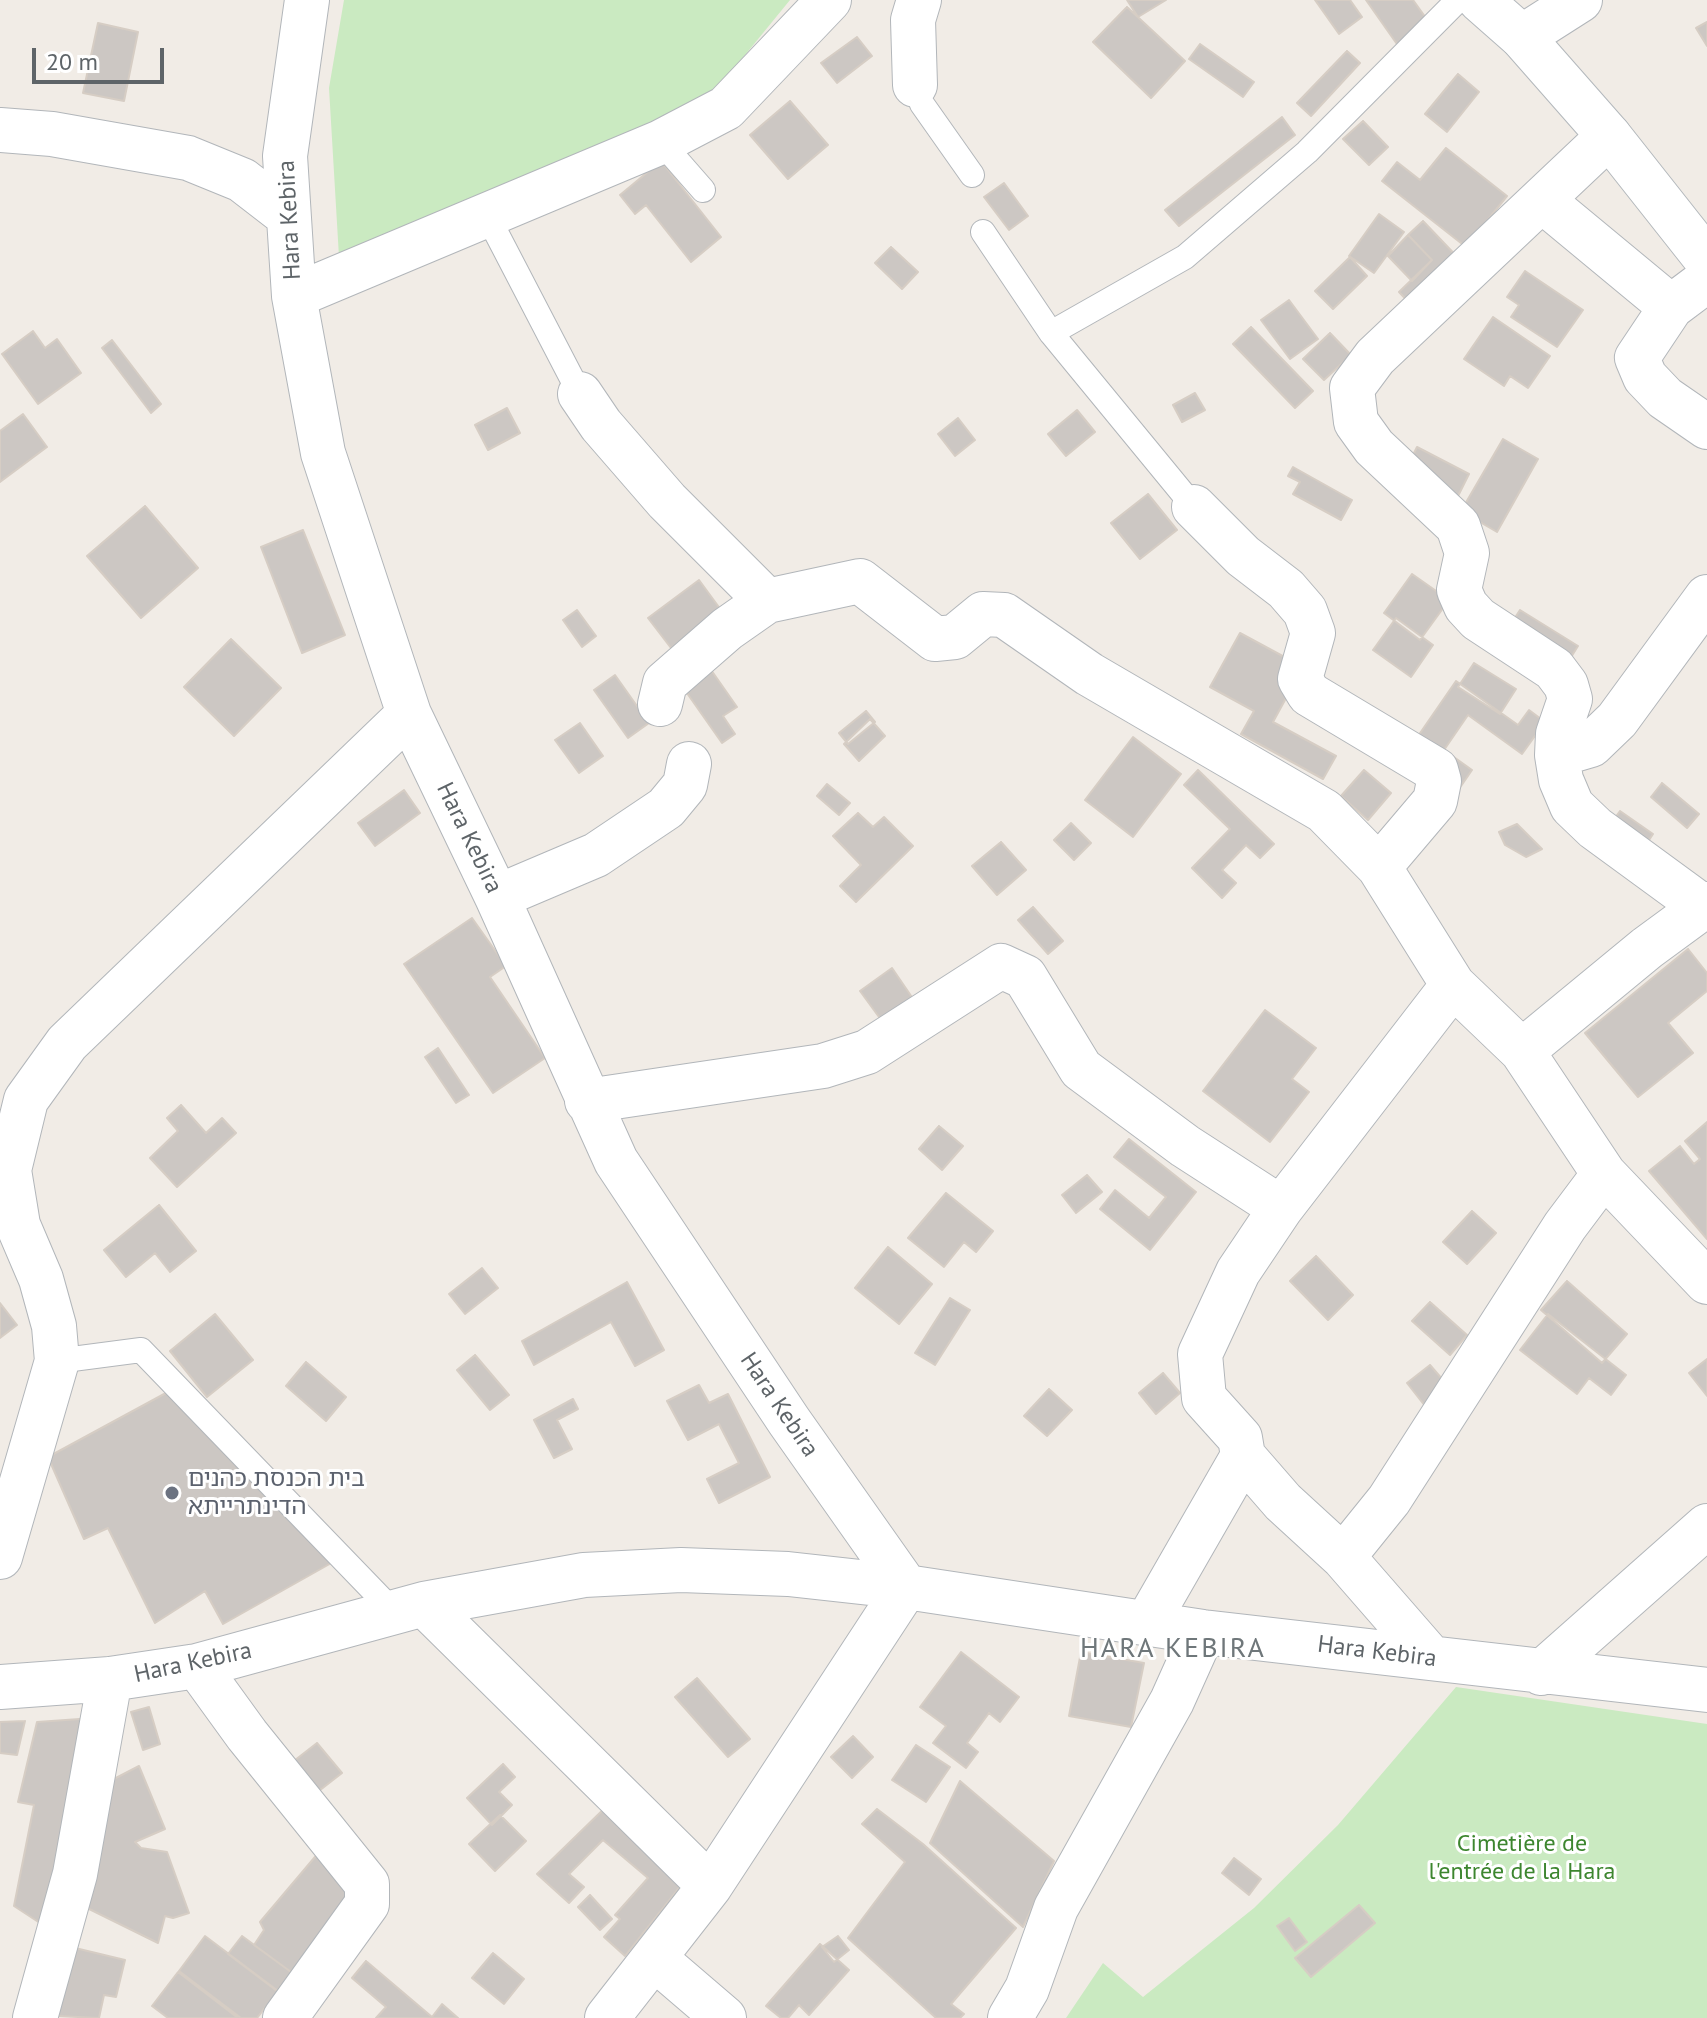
<!DOCTYPE html>
<meta charset="utf-8">
<style>
body{margin:0}
#map{position:relative;width:1707px;height:2018px;overflow:hidden;background:#f1ece6;font-family:"PT Sans",sans-serif}
canvas{display:block}
.scale{position:absolute;left:32px;top:48px;width:132px;height:36px;box-sizing:border-box;border:4px solid #5e6468;border-top:0;padding-left:10px;font-size:24px;line-height:28px;white-space:nowrap;color:#5e6468;-webkit-text-stroke:6px #fff;paint-order:stroke}
</style>
<div id="map">
<canvas width="1707" height="2018"></canvas>
<div class="scale">20 m</div>
</div>
<script>
const c = document.querySelector('canvas').getContext('2d');
c.lineJoin = 'round';
function paint(path, color) {
  c.fillStyle = color;
  c.fill(path, 'evenodd');
}
function toPath(rows) {
  const path = new Path2D();
  for (const r of rows) {
    path.moveTo(r[0], r[1]);
    for (let i = 2; i < r.length; i += 2) path.lineTo(r[i], r[i + 1]);
  }
  return path;
}
function stroke(path, color, width, dash) {
  c.strokeStyle = color;
  c.lineWidth = width;
  c.lineCap = dash ? 'butt' : 'round';
  c.setLineDash(dash || []);
  c.stroke(path);
}
function drawText(font, color, halo, rows, align = 'center') {
  c.font = font + ' "PT Sans","Noto Sans Hebrew",sans-serif';
  c.lineWidth = 6;
  c.setLineDash([]);
  c.textBaseline = 'middle';
  c.strokeStyle = halo;
  c.fillStyle = color;
  for (const [text, x, y, turn = 0] of rows) {
    c.save();
    c.translate(x, y);
    c.rotate((+turn || 0) * Math.PI / 180);
    c.textAlign = isNaN(turn) ? turn : align;
    if (halo) c.strokeText(text, 0, 0);
    c.fillText(text, 0, 0);
    c.restore();
  }
}
const green = toPath([
 [344,0,790,0,714,93,624,138,339,257,329,88],
 [1456,1687,1707,1724,1707,2018,1066,2018,1103,1963,1143,1997,1254,1908,1338,1825]
]);
const building = toPath([
 [1127,0,1166,0,1138,17,1127,0],
 [1315,0,1350,0,1362,17,1339,34,1315,0],
 [1366,0,1413,0,1431,25,1399,47,1366,0],
 [1127,7,1185,61,1151,98,1093,42,1127,7],
 [1707,22,1707,46,1696,28,1707,22],
 [98,23,138,32,124,101,83,93,98,23],
 [857,37,872,56,837,83,821,63,857,37],
 [1200,44,1254,82,1243,97,1189,59,1200,44],
 [1347,51,1360,63,1311,116,1297,103,1347,51],
 [1458,74,1479,92,1447,132,1425,114,1458,74],
 [790,101,828,145,788,179,750,135,790,101],
 [1282,117,1295,135,1179,226,1165,210,1282,117],
 [1363,121,1388,147,1369,165,1343,139,1363,121],
 [1446,148,1507,196,1466,247,1382,181,1397,162,1420,180,1446,148],
 [661,161,721,237,691,262,646,205,635,214,620,195,661,161],
 [1004,183,1028,216,1009,230,984,197,1004,183],
 [1379,214,1404,232,1374,273,1349,256,1379,214],
 [1423,221,1464,264,1416,310,1399,292,1432,260,1408,235,1423,221],
 [1408,235,1432,260,1412,281,1388,256,1408,235],
 [891,247,918,272,902,289,875,263,891,247],
 [1350,257,1367,276,1333,309,1315,291,1350,257],
 [1525,271,1583,310,1557,347,1511,317,1519,305,1507,297,1525,271],
 [1289,300,1318,339,1290,359,1261,320,1289,300],
 [1493,317,1550,356,1528,388,1510,376,1504,386,1464,359,1493,317],
 [1251,327,1313,391,1295,408,1233,344,1251,327],
 [33,331,45,348,57,339,81,373,38,404,2,354,33,331],
 [1330,333,1351,355,1324,380,1303,359,1330,333],
 [112,340,161,404,151,413,102,348,112,340],
 [1195,393,1205,410,1182,422,1173,405,1195,393],
 [507,408,520,433,488,450,475,425,507,408],
 [1077,410,1095,432,1066,456,1048,434,1077,410],
 [23,414,47,447,0,482,0,431,23,414],
 [958,418,975,440,955,456,938,434,958,418],
 [1503,439,1538,459,1497,532,1461,511,1503,439],
 [1417,447,1469,474,1458,496,1406,469,1417,447],
 [1293,467,1352,500,1341,520,1293,494,1300,482,1288,476,1293,467],
 [1148,494,1177,530,1140,559,1111,523,1148,494],
 [145,506,198,568,141,618,87,556,145,506],
 [303,530,345,635,302,653,261,547,303,530],
 [1412,574,1449,600,1420,640,1384,613,1412,574],
 [699,580,721,610,671,648,648,618,699,580],
 [577,610,596,636,582,647,563,620,577,610],
 [1520,610,1578,646,1556,681,1497,645,1520,610],
 [1396,618,1433,645,1411,677,1373,650,1396,618],
 [1240,633,1303,667,1273,722,1336,756,1323,779,1241,734,1254,711,1210,687,1240,633],
 [231,639,281,688,234,736,184,687,231,639],
 [1474,663,1516,689,1500,714,1458,687,1474,663],
 [709,667,737,707,723,716,735,734,722,743,682,686,709,667],
 [615,675,649,723,628,738,594,690,615,675],
 [1456,681,1518,725,1529,710,1545,722,1522,754,1468,715,1444,750,1472,770,1459,789,1407,752,1456,681],
 [866,711,875,722,848,744,839,733,866,711],
 [870,719,885,736,859,761,844,744,870,719],
 [580,723,603,756,579,773,555,740,580,723],
 [1133,737,1181,774,1133,837,1085,800,1133,737],
 [1198,770,1274,844,1260,858,1246,845,1222,870,1236,883,1222,898,1192,868,1230,829,1184,785,1198,770],
 [1364,770,1391,793,1368,820,1341,796,1364,770],
 [1662,783,1699,814,1687,828,1651,797,1662,783],
 [827,784,850,803,839,815,817,796,827,784],
 [404,790,420,813,375,846,358,823,404,790],
 [1620,811,1653,834,1638,857,1604,833,1620,811],
 [858,813,873,827,884,817,913,846,856,902,840,886,861,865,833,836,858,813],
 [1071,823,1091,843,1074,860,1054,840,1071,823],
 [1517,824,1542,849,1526,857,1505,845,1499,832,1517,824],
 [1001,842,1026,870,997,895,972,866,1001,842],
 [1033,907,1063,941,1048,954,1018,920,1033,907],
 [472,918,506,966,490,977,545,1058,493,1093,404,964,472,918],
 [1688,949,1707,973,1707,991,1668,1023,1693,1053,1638,1097,1585,1033,1688,949],
 [892,968,918,1006,887,1028,860,991,892,968],
 [1265,1010,1316,1048,1292,1079,1309,1092,1270,1142,1203,1091,1265,1010],
 [438,1048,469,1095,456,1103,425,1057,438,1048],
 [181,1105,206,1133,222,1118,236,1133,177,1187,150,1158,178,1131,167,1118,181,1105],
 [1707,1122,1707,1239,1649,1171,1680,1146,1694,1164,1700,1159,1685,1141,1707,1122],
 [939,1126,963,1146,942,1170,919,1149,939,1126],
 [1129,1139,1196,1192,1150,1250,1100,1209,1115,1190,1149,1218,1166,1197,1114,1157,1129,1139],
 [1087,1175,1102,1192,1076,1213,1062,1195,1087,1175],
 [946,1193,993,1231,976,1252,964,1242,944,1267,908,1238,946,1193],
 [159,1205,196,1251,170,1272,155,1253,126,1277,104,1250,159,1205],
 [1472,1211,1496,1233,1467,1264,1443,1242,1472,1211],
 [888,1247,932,1284,899,1324,855,1288,888,1247],
 [1316,1256,1353,1295,1328,1320,1290,1281,1316,1256],
 [482,1268,498,1288,465,1314,449,1294,482,1268],
 [1567,1281,1627,1334,1602,1363,1541,1310,1567,1281],
 [627,1282,664,1350,635,1366,611,1322,534,1365,522,1341,627,1282],
 [950,1298,970,1310,935,1365,915,1353,950,1298],
 [1430,1302,1467,1335,1450,1355,1412,1321,1430,1302],
 [0,1303,17,1325,0,1338,0,1303],
 [215,1314,253,1360,207,1397,170,1351,215,1314],
 [1548,1314,1626,1375,1611,1395,1589,1378,1577,1394,1520,1350,1548,1314],
 [475,1355,509,1395,490,1410,457,1370,475,1355],
 [1707,1359,1707,1396,1689,1373,1707,1359],
 [306,1362,346,1397,326,1421,286,1386,306,1362],
 [1430,1365,1449,1387,1425,1406,1407,1383,1430,1365],
 [1163,1373,1180,1393,1156,1414,1139,1393,1163,1373],
 [699,1385,709,1403,728,1394,770,1477,719,1503,707,1479,739,1463,719,1424,688,1440,667,1401,699,1385],
 [177,1387,342,1557,223,1624,205,1591,155,1623,108,1528,84,1539,48,1457,177,1387],
 [1049,1389,1072,1410,1047,1436,1024,1416,1049,1389],
 [573,1399,578,1409,557,1420,572,1449,554,1458,534,1420,573,1399],
 [961,1652,1019,1697,1000,1722,989,1713,967,1743,978,1752,966,1768,933,1743,946,1726,920,1707,961,1652],
 [1081,1652,1144,1663,1131,1727,1069,1716,1081,1652],
 [697,1678,750,1739,728,1757,675,1697,697,1678],
 [149,1707,160,1744,143,1750,131,1712,149,1707],
 [94,1718,46,1927,14,1906,34,1805,18,1802,37,1722,94,1718],
 [25,1721,17,1755,0,1753,0,1722,25,1721],
 [853,1736,873,1757,852,1778,831,1757,853,1736],
 [317,1743,342,1773,315,1794,290,1764,317,1743],
 [916,1745,950,1767,926,1802,892,1780,916,1745],
 [503,1764,515,1777,499,1792,512,1805,492,1825,467,1798,503,1764],
 [139,1766,165,1829,135,1842,141,1848,167,1852,189,1913,173,1918,165,1916,158,1943,77,1903,112,1780,139,1766],
 [960,1781,1054,1861,1023,1927,930,1843,960,1781],
 [610,1803,686,1879,625,1956,604,1937,620,1919,615,1915,648,1878,603,1840,569,1874,584,1887,569,1903,537,1874,610,1803],
 [877,1809,923,1844,1016,1928,951,2004,964,2014,960,2018,936,2018,848,1938,905,1862,862,1824,877,1809],
 [500,1815,526,1841,495,1871,469,1844,500,1815],
 [320,1851,358,1894,291,1972,254,1945,264,1930,260,1922,320,1851],
 [1234,1858,1261,1879,1249,1895,1222,1873,1234,1858],
 [590,1895,612,1919,600,1930,578,1907,590,1895],
 [1359,1905,1375,1923,1311,1977,1295,1958,1359,1905],
 [1289,1918,1307,1942,1295,1951,1277,1926,1289,1918],
 [205,1936,278,1991,257,2018,241,2018,179,1971,205,1936],
 [242,1936,291,1972,277,1991,228,1954,242,1936],
 [838,1936,849,1950,834,1962,822,1947,838,1936],
 [820,1944,849,1970,809,2015,799,2005,788,2018,781,2018,766,2006,820,1944],
 [71,1947,125,1960,116,1997,104,1995,99,2018,57,2016,71,1947],
 [493,1953,524,1979,504,2004,472,1978,493,1953],
 [366,1961,432,2017,442,2004,458,2018,376,2018,386,2007,352,1978,366,1961],
 [178,1972,238,2018,168,2018,152,2006,178,1972]
]);
const lane = toPath([
 [915,85,922,104,972,175],
 [661,142,703,190],
 [488,217,580,394],
 [983,232,1051,333,1194,507],
 [1051,333,1185,257,1307,152,1458,0],
 [57,1361,141,1350,395,1613]
]);
const street = toPath([
 [307,0,285,156,294,296,323,453,409,714,497,897,616,1161,789,1421,906,1587,710,1886,607,2018],
 [1522,37,1580,0],
 [915,85,913,20,919,0],
 [0,130,52,134,188,158,242,180,286,214],
 [1609,136,1375,357,1352,388,1356,422,1374,447,1458,526,1467,553,1459,590,1466,606,1478,619,1554,669,1566,685,1570,699,1558,734,1557,755,1561,780,1572,806,1595,828,1703,907],
 [1543,201,1671,307],
 [1707,280,1671,307,1637,358,1645,377,1665,398,1707,427],
 [294,296,661,142,726,108,829,0],
 [580,394,601,425,667,501,767,601,860,581,935,639,955,637,983,614,1004,615,1089,674,1324,811,1379,867,1453,985,1522,1051,1604,1174,1707,1282],
 [1194,507,1243,556,1286,589,1305,611,1313,633,1300,679,1309,694,1436,770,1439,781,1435,801,1379,867],
 [660,704,665,683,727,629,767,601],
 [1557,755,1591,745,1617,720,1707,597],
 [497,897,596,855,666,808,685,785,689,764],
 [1522,1051,1647,948,1707,904],
 [587,1101,823,1066,867,1052,1001,966,1025,977,1081,1069,1185,1146,1281,1208],
 [0,1557,57,1361,54,1326,41,1279,18,1225,9,1170,26,1100,67,1043,409,714],
 [1343,1557,1389,1500,1565,1226,1604,1174],
 [424,1604,710,1886],
 [1147,1623,1243,1456],
 [1431,1658,1343,1557,1283,1502,1243,1456,1240,1438,1204,1398,1200,1354,1238,1272,1281,1208,1453,985],
 [197,1666,247,1735,367,1884,367,1904,285,2018],
 [1541,1673,1707,1526],
 [0,1687,110,1679,197,1666,424,1604,584,1575,681,1570,788,1574,906,1587,1203,1632,1707,1690],
 [654,1958,724,2018],
 [35,2018,75,1874,110,1679],
 [1010,2018,1027,1989,1056,1908,1172,1701,1203,1632]
]);
const secondary = toPath([
 [1480,0,1522,37,1609,136,1707,260]
]);
const markers = [
 [172,1493,8,"#6b7280"]
];
const streetNames = [
 ["Hara Kebira",290,220,-93],
 ["Hara Kebira",469,838,64],
 ["Hara Kebira",779,1405,56],
 ["Hara Kebira",1377,1652,7],
 ["Hara Kebira",193,1663,-12]
];
const worshipNames = [
 ["בית הכנסת כהנים",188,1479],
 ["הדינתרייתא",188,1507]
];
const parkNames = [
 ["Cimetière de",1522,1844],
 ["l'entrée de la Hara",1522,1872]
];
const quarterNames = [
 ["HARA KEBIRA",1173,1649]
];
paint(green, '#caeac1');
paint(building, '#ccc7c3');
stroke(building, '#d6cdc4', 2);
stroke(lane, '#b2b6ba', 26);
stroke(street, '#b2b6ba', 46);
stroke(secondary, '#b3b8bc', 46);
stroke(lane, '#fff', 24);
stroke(street, '#fff', 44);
stroke(secondary, '#fff', 44);
for (const [x, y, r, color] of markers) {
  const dot = new Path2D();
  dot.arc(x, y, r, 0, 2 * Math.PI);
  c.fillStyle = color;
  c.fill(dot);
  stroke(dot, '#fff', 3);
}
drawText('24px', '#5e6468', '#fff', streetNames);
drawText('24px', '#5b616d', '#fff', worshipNames, 'left');
drawText('24px', '#3d862f', '#fff', parkNames);
c.letterSpacing = '2px';
drawText('28px', '#6f777a', '#fff', quarterNames);
c.letterSpacing = '0px';
</script>
